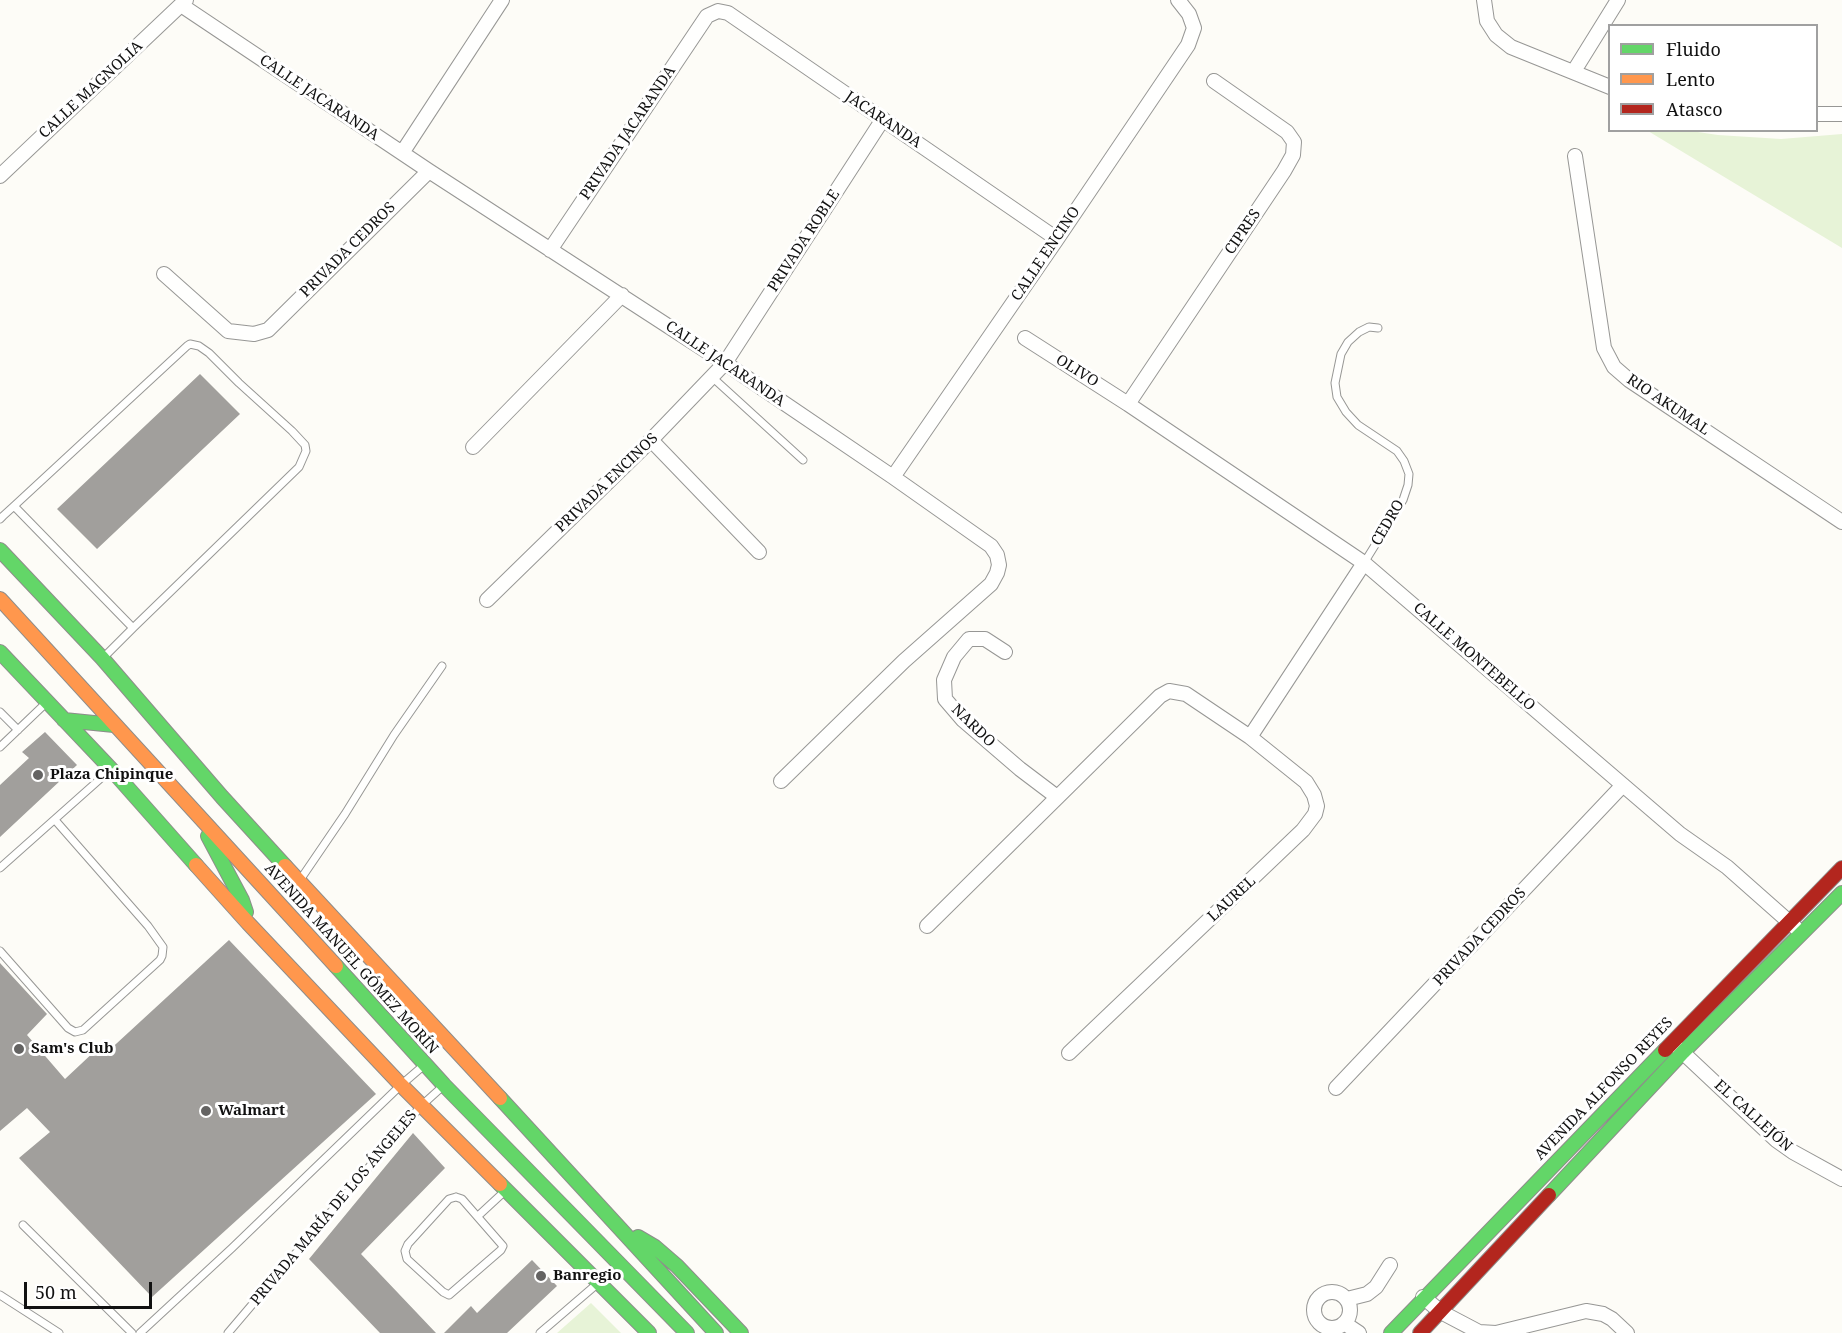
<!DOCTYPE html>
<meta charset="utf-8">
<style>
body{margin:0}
#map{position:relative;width:1842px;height:1333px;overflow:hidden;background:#fdfcf7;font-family:"Noto Serif",serif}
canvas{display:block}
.legend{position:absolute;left:1608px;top:24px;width:210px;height:108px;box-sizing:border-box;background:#fff;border:2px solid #a0a0a0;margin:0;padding:8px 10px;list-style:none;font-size:18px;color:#111}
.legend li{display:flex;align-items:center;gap:12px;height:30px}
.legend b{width:30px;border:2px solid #a0a0a0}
.scale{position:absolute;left:24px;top:1282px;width:128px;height:27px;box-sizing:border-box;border:3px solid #111;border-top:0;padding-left:8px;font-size:18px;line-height:21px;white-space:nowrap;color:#111;-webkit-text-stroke:4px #fff;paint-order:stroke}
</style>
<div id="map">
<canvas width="1842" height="1333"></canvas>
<ul class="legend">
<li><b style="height:8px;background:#63d668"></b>Fluido</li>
<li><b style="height:8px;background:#ff974d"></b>Lento</li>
<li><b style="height:8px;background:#b3261e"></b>Atasco</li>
</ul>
<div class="scale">50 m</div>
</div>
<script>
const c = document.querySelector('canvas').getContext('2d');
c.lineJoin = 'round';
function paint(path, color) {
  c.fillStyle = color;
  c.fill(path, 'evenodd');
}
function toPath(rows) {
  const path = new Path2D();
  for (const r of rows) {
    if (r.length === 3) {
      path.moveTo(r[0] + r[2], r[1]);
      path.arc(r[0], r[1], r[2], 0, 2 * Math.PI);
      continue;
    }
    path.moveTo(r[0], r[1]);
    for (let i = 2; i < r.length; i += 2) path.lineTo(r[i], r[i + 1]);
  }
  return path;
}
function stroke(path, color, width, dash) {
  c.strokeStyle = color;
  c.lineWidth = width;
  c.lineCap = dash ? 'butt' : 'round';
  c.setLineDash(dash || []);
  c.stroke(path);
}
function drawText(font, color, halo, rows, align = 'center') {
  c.font = font + ' "Noto Serif",serif';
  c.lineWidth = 6;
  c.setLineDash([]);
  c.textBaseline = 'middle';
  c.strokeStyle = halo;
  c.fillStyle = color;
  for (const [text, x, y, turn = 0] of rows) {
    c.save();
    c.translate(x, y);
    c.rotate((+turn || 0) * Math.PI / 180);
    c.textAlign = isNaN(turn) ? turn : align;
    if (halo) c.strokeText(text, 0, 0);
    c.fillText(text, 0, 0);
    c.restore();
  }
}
const green = toPath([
 [1648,131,1691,131,1718,135,1781,139,1842,134,1842,248],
 [591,1303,621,1333,557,1333]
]);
const building = toPath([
 [200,374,240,414,97,549,57,509],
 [45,732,77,765,0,837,0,785,29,758,22,752],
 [229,940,376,1094,152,1297,19,1158,50,1132,27,1108,0,1131,0,963,47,1014,27,1035,65,1079,97,1049,104,1055],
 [413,1133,445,1168,361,1254,436,1333,380,1333,309,1259],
 [532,1260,557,1286,507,1333,444,1333,471,1306,477,1313]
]);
const lane = toPath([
 [712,377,803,460],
 [0,519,3,516,14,506,187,346,190,344,199,346,209,353,239,383,292,431,305,445,306,451,299,467,133,628,14,506],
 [1364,563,1403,500,1408,485,1409,474,1404,461,1397,451,1358,425,1346,412,1337,397,1335,383,1341,354,1348,342,1359,332,1369,327,1378,328],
 [103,658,133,628],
 [0,712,18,730],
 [0,747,46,703],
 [0,868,109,771],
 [300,880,345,814,394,735,442,666],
 [0,951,68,1028,75,1032,83,1030,160,960,162,956,163,947,148,926,55,820],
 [456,1197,462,1199,503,1246,501,1250,449,1295,443,1292,407,1259,405,1251,408,1244,449,1199,456,1197],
 [478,1216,505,1191],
 [23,1225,132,1333],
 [0,1295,59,1333],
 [140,1333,232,1248,401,1085,423,1066],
 [228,1333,421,1106,442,1087],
 [540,1333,597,1284]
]);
const street = toPath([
 [1484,0,1487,21,1496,35,1511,47,1610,87],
 [181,5,429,171,725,363,893,477,991,546,997,555,999,565,997,573,991,584,904,661,781,781],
 [1574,71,1618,0],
 [1816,114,1842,114],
 [402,153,502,0],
 [1575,156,1604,348,1614,367,1629,380,1842,522],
 [0,176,186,0],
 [550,250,707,16,718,11,728,13,1057,239],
 [164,274,228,331,254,334,268,330,429,171],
 [1025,338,1128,404,1364,563,1680,834,1727,867,1796,928],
 [1128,404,1284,171,1293,155,1294,142,1287,132,1214,81],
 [651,440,759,552],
 [473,447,622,295],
 [893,477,1057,239,1188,45,1194,28,1189,14,1178,0],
 [487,600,651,440,725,363,883,119],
 [1005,652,985,639,969,639,954,657,944,680,945,699,963,720,1020,769,1057,797],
 [1250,737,1364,563],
 [927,926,1160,696,1169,691,1186,694,1250,737,1306,782,1314,795,1317,806,1315,814,1303,830,1069,1053],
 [1678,1048,1776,1140,1793,1152,1842,1179],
 [1336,1088,1623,785],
 [1332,1310,18],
 [1423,1297,1441,1312,1479,1332,1496,1333,1586,1311,1603,1314,1612,1319,1627,1333],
 [1347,1299,1367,1294,1376,1287,1390,1265],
 [1344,1323,1359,1333]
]);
const fast = toPath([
 [0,550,102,658,222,797,285,866],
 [0,652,111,769,196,865],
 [64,720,114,725],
 [208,836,242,900,246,912],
 [336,966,444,1085,687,1333],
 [500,1098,716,1333],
 [500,1184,649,1333],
 [1549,1195,1683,1052,1842,893],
 [638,1237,655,1247,677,1266,741,1333],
 [1391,1333,1665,1050]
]);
const slow = toPath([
 [0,599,336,966],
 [196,865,248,923,401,1085,500,1184],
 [285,866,500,1098]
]);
const jam = toPath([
 [1665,1050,1842,868],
 [1420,1333,1549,1195]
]);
const markers = [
 [38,775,6,"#646362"],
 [19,1049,6,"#646362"],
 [206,1111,6,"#646362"],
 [541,1276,6,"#646362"]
];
const streetNames = [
 ["CALLE MAGNOLIA",91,90,-43],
 ["CALLE JACARANDA",319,98,34],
 ["JACARANDA",883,120,34],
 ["PRIVADA JACARANDA",628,133,-56],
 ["CIPRES",1243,232,-56],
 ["PRIVADA ROBLE",804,241,-57],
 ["PRIVADA CEDROS",348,250,-45],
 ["CALLE ENCINO",1046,254,-56],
 ["CALLE JACARANDA",725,364,34],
 ["OLIVO",1077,371,32],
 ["RIO AKUMAL",1668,405,34],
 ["PRIVADA ENCINOS",607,483,-44],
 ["CEDRO",1388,523,-60],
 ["CALLE MONTEBELLO",1474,657,41],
 ["NARDO",973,726,44],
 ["LAUREL",1232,899,-43],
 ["PRIVADA CEDROS",1480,937,-47],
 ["AVENIDA MANUEL GÓMEZ MORÍN",351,959,48],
 ["AVENIDA ALFONSO REYES",1604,1089,-46],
 ["EL CALLEJÓN",1753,1116,42],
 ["PRIVADA MARÍA DE LOS ÁNGELES",334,1208,-50]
];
const poiNames = [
 ["Plaza Chipinque",50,775],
 ["Sam's Club",31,1049],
 ["Walmart",218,1111],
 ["Banregio",553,1276]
];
paint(green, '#e7f3d7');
paint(building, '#a19f9c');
stroke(lane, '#979795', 9);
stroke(street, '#979795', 16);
stroke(fast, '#8e8d8b', 16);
stroke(slow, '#8e8d8b', 16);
stroke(jam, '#8e8d8b', 16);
stroke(lane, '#fffffe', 7);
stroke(street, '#fffffe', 14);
stroke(fast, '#63d668', 14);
stroke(slow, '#ff974d', 14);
stroke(jam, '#b3261e', 14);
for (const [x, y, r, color] of markers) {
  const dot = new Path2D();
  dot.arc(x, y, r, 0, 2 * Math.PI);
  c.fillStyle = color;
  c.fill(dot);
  stroke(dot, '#fff', 2);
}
drawText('15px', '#111', '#fff', streetNames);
drawText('bold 15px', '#111', '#fff', poiNames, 'left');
</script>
